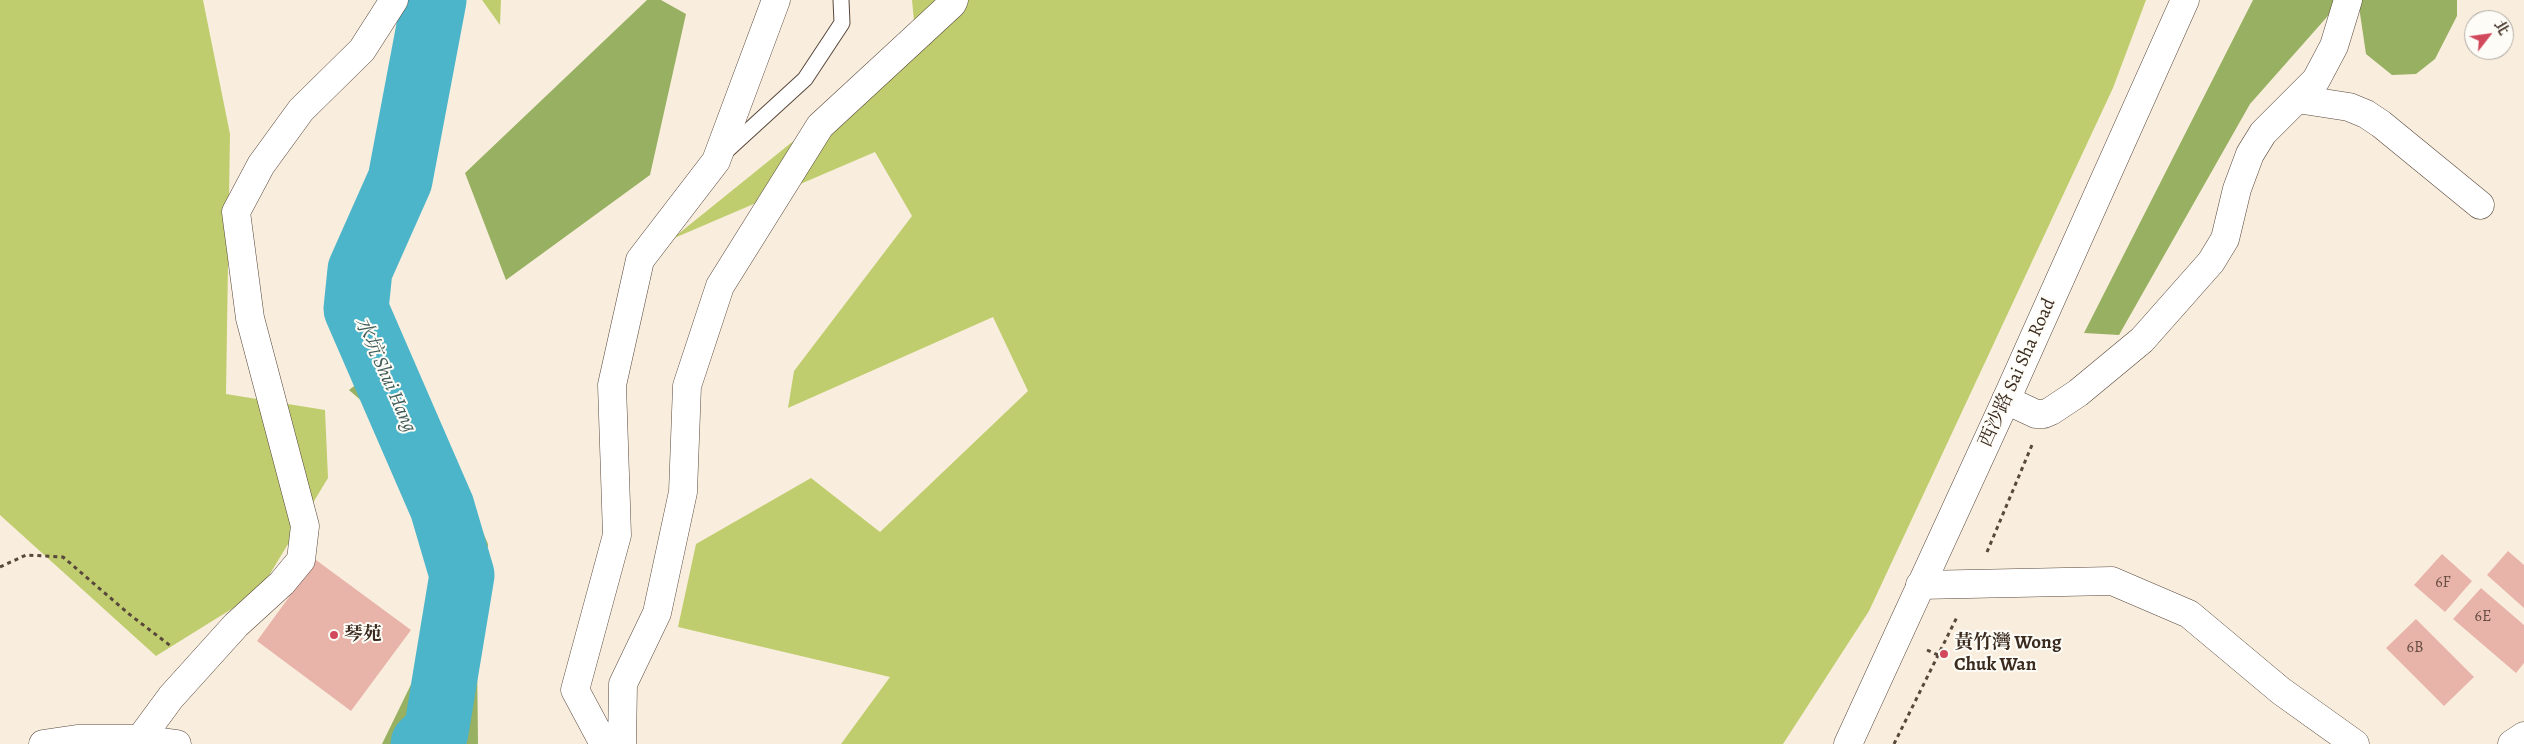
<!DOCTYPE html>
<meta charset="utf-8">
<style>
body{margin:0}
#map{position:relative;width:2524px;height:744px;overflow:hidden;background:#f9eede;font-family:Alegreya,"Noto Serif TC",serif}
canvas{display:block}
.north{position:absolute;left:2464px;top:10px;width:50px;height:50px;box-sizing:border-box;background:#fdfcf7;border:1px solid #afa8a0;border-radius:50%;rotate:60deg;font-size:14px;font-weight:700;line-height:20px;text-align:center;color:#3b2a1e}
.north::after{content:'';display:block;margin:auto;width:18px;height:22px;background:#d1495b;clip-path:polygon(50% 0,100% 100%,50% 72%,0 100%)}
</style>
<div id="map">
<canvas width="2524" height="744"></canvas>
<div class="north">北</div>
</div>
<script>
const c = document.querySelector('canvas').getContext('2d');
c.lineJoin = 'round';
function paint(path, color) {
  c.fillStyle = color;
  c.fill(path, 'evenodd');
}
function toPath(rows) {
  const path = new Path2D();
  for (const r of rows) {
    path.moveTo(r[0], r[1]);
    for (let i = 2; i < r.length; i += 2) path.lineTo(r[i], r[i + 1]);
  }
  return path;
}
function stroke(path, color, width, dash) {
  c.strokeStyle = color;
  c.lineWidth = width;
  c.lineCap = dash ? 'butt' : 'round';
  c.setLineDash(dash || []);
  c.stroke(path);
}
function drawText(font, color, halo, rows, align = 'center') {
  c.font = font + ' Alegreya,"Noto Serif TC",serif';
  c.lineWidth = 4;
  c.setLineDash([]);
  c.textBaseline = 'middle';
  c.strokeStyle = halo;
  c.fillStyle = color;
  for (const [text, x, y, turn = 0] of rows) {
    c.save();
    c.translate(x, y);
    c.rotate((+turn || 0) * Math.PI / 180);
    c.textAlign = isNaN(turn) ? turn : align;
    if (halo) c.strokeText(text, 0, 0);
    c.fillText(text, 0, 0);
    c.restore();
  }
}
const green = toPath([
 [0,0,203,0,230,134,226,394,325,410,328,478,259,592,156,656,0,515],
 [482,0,501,0,500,25],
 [912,0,2146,0,2113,88,1869,611,1783,744,841,744,890,677,678,627,696,544,811,478,880,532,1028,391,993,317,788,408,794,371,912,216,875,152,672,239,916,42]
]);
const forest = toPath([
 [647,0,661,0,686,14,650,175,506,280,465,173],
 [2253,0,2342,0,2250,104,2119,335,2084,333],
 [2358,0,2457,0,2457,16,2435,59,2416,74,2392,75,2366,54],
 [403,349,488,544,477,653,478,744,382,744,454,596,395,430,349,390]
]);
const river = toPath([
 [423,744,436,732,462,575,442,507,356,309,360,270,400,180,434,0]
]);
const building = toPath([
 [2508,551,2524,565,2524,608,2487,575],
 [2442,554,2472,581,2445,612,2414,585],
 [316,560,411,630,351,711,257,641],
 [2481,588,2524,625,2524,663,2516,673,2453,619],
 [2416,619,2474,677,2444,706,2386,648]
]);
const path = toPath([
 [1987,552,2032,445],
 [0,567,26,555,63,557,129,614,172,647],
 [1927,650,1938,655],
 [1894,744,1957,617]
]);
const service = toPath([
 [723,154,805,79,842,23,841,0]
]);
const minor = toPath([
 [2297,99,2349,107,2366,114,2381,124,2480,205],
 [2006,400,2036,414,2044,414,2051,411,2078,393,2142,340,2211,262,2225,239,2237,189,2250,154,2263,133,2316,80,2334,46,2348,0],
 [1920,585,2112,581,2189,614,2281,691,2355,744],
 [140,739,171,697,236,625,282,583,301,560,305,526,250,318,236,212,261,165,301,110,362,50,394,0],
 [604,744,575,690,617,535,612,385,640,260,716,161,776,0],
 [622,744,623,684,657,613,683,492,687,386,720,286,820,126,952,4,954,0],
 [2512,744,2524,736]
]);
const secondary = toPath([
 [43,744,77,739,140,739,177,744],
 [1848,744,2006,400,2185,0]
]);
const markers = [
 [334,635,5,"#d1495b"],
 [1944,654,5,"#d1495b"]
];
const numberNames = [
 ["6F",2443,583],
 ["6E",2483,617],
 ["6B",2415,648]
];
const streetNames = [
 ["西沙路 Sai Sha Road",2018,373,-66]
];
const poiNames = [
 ["琴苑",344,635],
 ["黃竹灣 Wong",1954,643],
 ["Chuk Wan",1954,665]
];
const waterNames = [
 ["水坑 Shui Hang",385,375,66]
];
paint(green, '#c0cd6e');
paint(forest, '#98b061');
stroke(river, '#4cb5ca', 65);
paint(building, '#e8b4aa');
stroke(service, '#58473b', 17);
stroke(minor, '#58473b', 29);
stroke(secondary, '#58473b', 29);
stroke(path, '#58473b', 3, [4, 4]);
stroke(service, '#fff', 15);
stroke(minor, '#fff', 28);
stroke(secondary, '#fff', 28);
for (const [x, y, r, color] of markers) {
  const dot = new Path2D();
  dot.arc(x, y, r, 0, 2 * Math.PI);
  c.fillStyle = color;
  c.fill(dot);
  stroke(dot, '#fdfcf7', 2);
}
drawText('16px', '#664c41', null, numberNames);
drawText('19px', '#3b2a1e', '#fdfcf7', streetNames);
drawText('bold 19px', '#3b2a1e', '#fdfcf7', poiNames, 'left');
drawText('italic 20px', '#415b5a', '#fdfcf7', waterNames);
</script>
